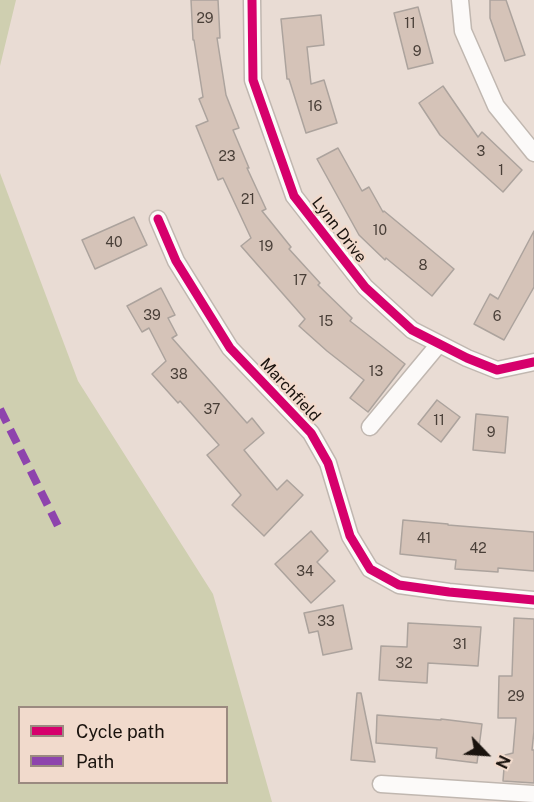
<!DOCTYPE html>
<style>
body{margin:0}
#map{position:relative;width:534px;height:802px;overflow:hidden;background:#e9dcd4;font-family:"Public Sans",sans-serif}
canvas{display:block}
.legend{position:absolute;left:18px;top:706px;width:210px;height:78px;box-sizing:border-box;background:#f1dacc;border:2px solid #9b8a80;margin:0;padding:8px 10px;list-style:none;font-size:18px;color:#1a130e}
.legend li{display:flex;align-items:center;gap:12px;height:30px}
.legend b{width:30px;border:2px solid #9b8a80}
.north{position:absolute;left:456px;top:724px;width:60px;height:60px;-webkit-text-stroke:4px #f1dacc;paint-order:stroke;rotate:115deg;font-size:16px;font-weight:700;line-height:24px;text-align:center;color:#1a130e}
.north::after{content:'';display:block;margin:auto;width:21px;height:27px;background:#1a130e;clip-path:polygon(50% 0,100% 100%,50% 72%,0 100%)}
</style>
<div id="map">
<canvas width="534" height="802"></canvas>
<ul class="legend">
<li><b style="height:8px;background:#d6006c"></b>Cycle path</li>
<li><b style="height:8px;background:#8e44ad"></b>Path</li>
</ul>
<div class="north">N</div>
</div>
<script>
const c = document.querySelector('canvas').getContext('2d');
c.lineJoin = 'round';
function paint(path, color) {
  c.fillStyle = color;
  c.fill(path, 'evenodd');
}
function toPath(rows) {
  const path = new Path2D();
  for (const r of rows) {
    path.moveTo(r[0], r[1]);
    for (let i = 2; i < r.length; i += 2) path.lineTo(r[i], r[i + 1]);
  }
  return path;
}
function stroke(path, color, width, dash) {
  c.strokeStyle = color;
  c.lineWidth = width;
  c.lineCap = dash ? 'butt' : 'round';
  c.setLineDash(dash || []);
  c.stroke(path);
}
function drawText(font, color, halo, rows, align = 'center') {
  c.font = font + ' "Public Sans",sans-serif';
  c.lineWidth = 5;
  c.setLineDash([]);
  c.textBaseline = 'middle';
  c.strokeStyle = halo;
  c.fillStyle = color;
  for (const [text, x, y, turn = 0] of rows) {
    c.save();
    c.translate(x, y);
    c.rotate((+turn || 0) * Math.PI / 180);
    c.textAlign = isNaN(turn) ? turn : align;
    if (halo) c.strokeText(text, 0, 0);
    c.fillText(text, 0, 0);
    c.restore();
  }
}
const green = toPath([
 [0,0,16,0,0,66],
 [0,173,78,381,213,594,272,802,0,802],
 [20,708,226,708,226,782,20,782]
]);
const building = toPath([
 [191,0,218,0,220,38,217,38,226,95,239,128,233,130,249,168,247,168,266,209,262,211,291,247,289,249,320,283,318,285,352,318,350,321,405,364,368,412,350,398,364,380,327,351,299,326,305,319,241,246,251,238,223,178,218,180,196,126,208,121,199,99,203,97,194,40,193,40,191,0],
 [490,0,506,0,525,55,505,61,490,18,490,0],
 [418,7,433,63,408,69,394,13,418,7],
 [321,15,324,45,307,47,311,84,324,80,337,123,306,133,289,79,287,79,281,19,321,15],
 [443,86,478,137,482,132,522,170,503,192,440,135,419,103,443,86],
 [338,148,362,191,369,187,383,212,384,211,454,269,432,296,386,258,385,260,359,235,317,159,338,148],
 [134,217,147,245,95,269,82,240,134,217],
 [534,231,534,287,504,340,474,324,490,294,498,299,534,231],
 [161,288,175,315,168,318,177,335,172,338,247,423,252,418,264,433,244,450,277,490,287,480,303,495,264,536,232,505,241,495,207,455,219,445,180,401,178,403,152,374,166,361,149,328,142,332,127,306,161,288],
 [437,400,460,417,441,442,418,424,437,400],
 [476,414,508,417,505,453,473,450,476,414],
 [403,520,448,524,448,525,534,532,534,571,498,568,498,572,455,569,456,560,400,554,403,520],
 [311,531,328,551,317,562,335,581,311,603,275,564,311,531],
 [343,605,352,649,323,655,318,631,309,633,304,613,343,605],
 [514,618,534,619,534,731,532,750,534,750,534,783,503,781,505,755,513,753,516,718,498,718,499,676,512,676,514,618],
 [408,623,481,627,478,666,428,663,427,683,379,680,381,646,407,647,408,623],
 [357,693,361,693,375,762,351,760,357,693],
 [377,715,441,720,441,719,482,724,477,763,436,758,437,748,376,743,377,715]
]);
const minor = toPath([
 [252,0,253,80,294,196,365,287,412,330,467,358,497,370,534,362],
 [460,0,463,31,496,106,534,153],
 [158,219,176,261,230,348,311,433,328,463,350,536,370,569,399,585,449,592,534,600],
 [370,427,439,344],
 [381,784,534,794]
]);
const quiet = toPath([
 [0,409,60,530]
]);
const cycleway = toPath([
 [252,0,253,80,294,196,365,287,412,330,467,358,497,370,534,362],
 [158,219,176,261,230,348,311,433,328,463,350,536,370,569,399,585,449,592,534,600]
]);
const numberNames = [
 ["29",205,19],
 ["11",410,24],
 ["9",417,52],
 ["16",315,107],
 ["3",481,152],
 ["23",227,157],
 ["1",501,171],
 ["21",248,200],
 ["10",380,231],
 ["40",114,243],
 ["19",266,247],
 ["8",423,266],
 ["17",300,281],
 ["39",152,316],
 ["6",497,317],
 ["15",326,322],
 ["13",376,372],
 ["38",179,375],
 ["37",212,410],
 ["11",439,421],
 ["9",491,433],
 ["41",424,539],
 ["42",478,549],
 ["34",305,572],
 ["33",326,622],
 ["31",460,645],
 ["32",404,664],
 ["29",516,697]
];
const streetNames = [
 ["Lynn Drive",339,230,52],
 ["Marchfield",290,390,47]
];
paint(green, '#cfcfb0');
paint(building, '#d5c3b8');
stroke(building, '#aca39d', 1.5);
stroke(minor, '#c0b7b0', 19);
stroke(minor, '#fcfaf9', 16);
stroke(quiet, '#8e44ad', 8, [15, 8]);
stroke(cycleway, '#d6006c', 9);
drawText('14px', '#493f38', null, numberNames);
drawText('16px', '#1a130e', '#f1dacc', streetNames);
</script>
